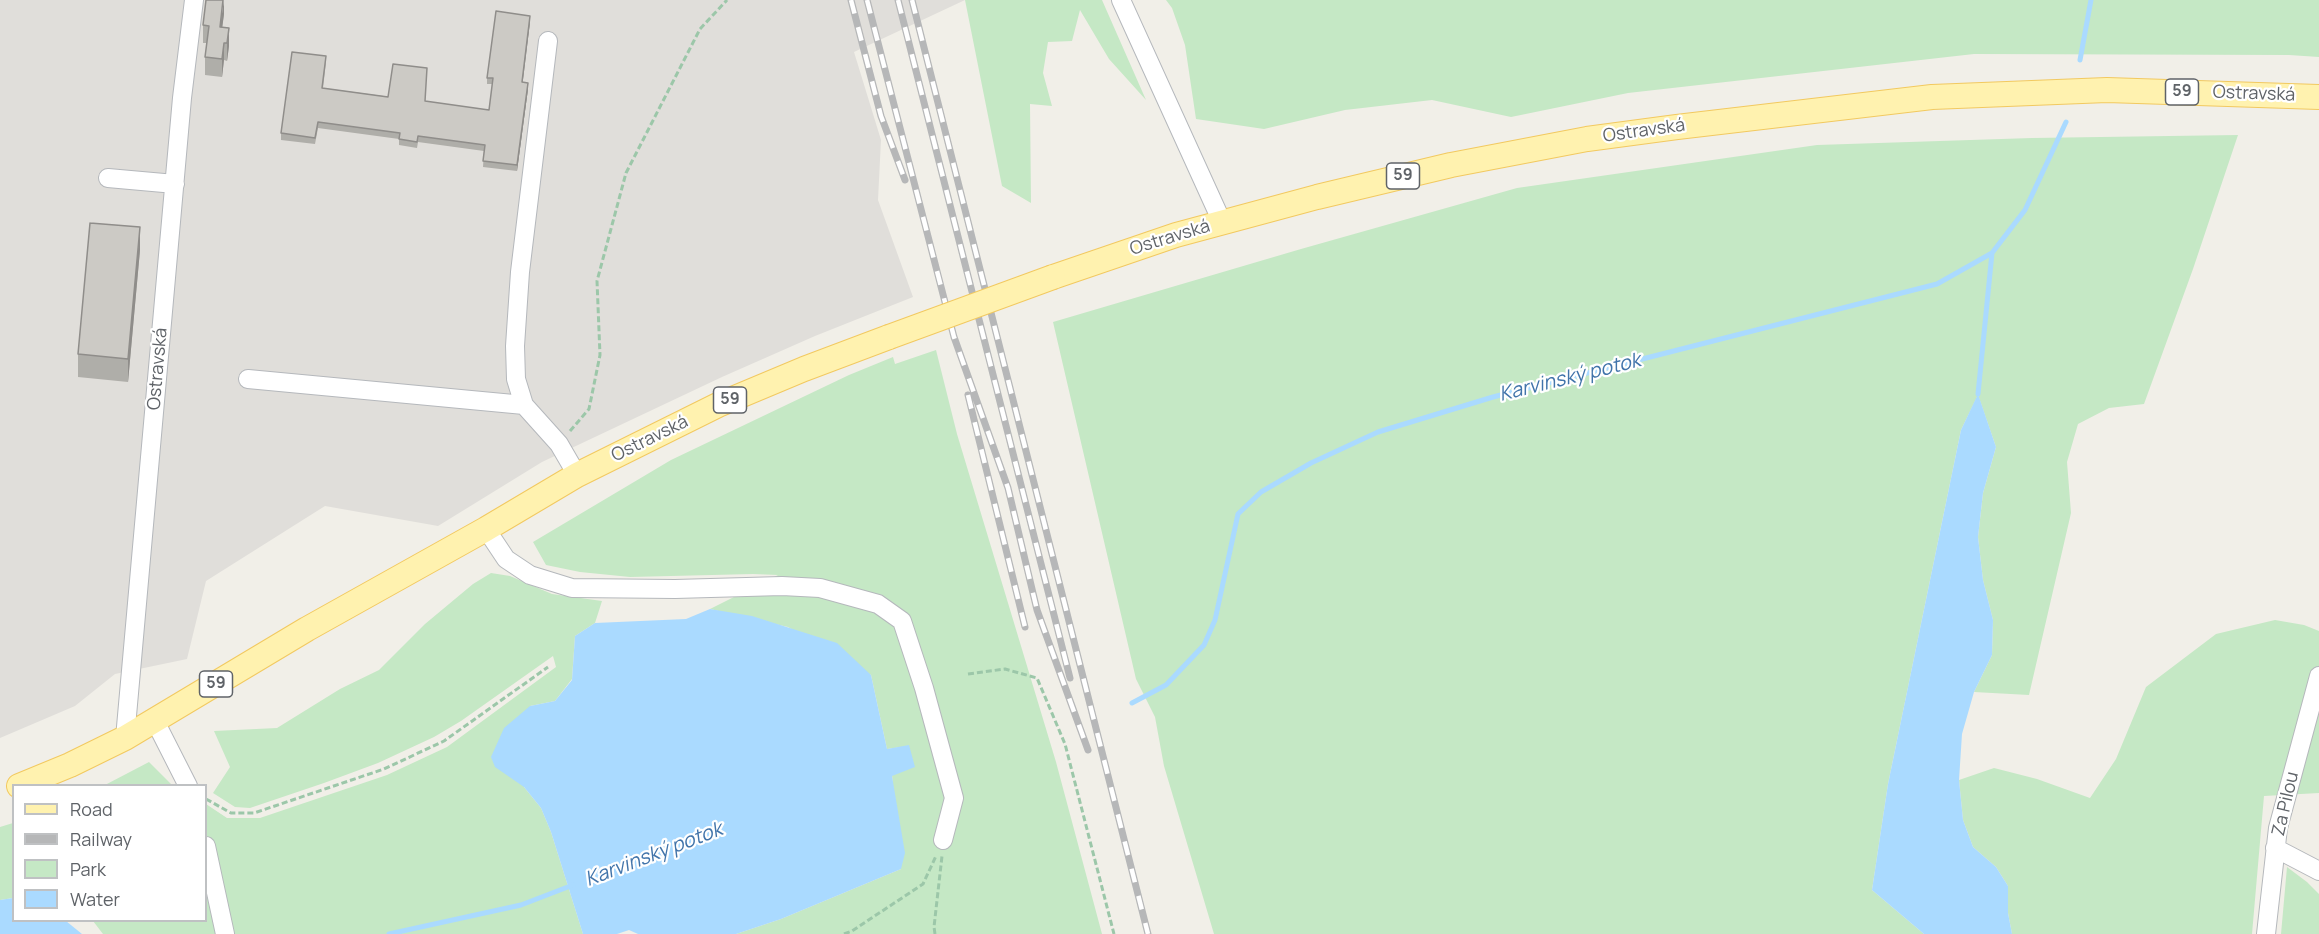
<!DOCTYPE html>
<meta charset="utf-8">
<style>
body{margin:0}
#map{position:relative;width:2319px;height:934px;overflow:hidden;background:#f1efe8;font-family:Manrope,sans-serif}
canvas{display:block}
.legend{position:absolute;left:12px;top:784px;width:195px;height:138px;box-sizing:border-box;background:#fff;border:2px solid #bfc1c3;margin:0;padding:8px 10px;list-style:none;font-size:18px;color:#5f6368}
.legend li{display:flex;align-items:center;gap:12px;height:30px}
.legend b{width:30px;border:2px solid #bfc1c3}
</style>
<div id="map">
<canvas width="2319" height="934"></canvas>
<ul class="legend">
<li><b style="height:8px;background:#fff2af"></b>Road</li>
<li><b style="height:8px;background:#b6b7b8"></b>Railway</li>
<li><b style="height:16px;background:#c5e8c5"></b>Park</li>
<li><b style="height:16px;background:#aadaff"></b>Water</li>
</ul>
</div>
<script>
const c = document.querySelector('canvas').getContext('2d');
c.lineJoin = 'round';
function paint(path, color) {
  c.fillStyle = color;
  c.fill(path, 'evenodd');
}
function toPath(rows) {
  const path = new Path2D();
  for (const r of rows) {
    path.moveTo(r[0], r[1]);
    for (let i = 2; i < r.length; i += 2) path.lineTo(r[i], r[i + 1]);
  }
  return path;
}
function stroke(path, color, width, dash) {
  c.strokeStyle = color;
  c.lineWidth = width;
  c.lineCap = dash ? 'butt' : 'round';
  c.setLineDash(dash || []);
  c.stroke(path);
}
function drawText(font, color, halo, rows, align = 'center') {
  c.font = font + ' Manrope,sans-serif';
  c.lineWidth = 4.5;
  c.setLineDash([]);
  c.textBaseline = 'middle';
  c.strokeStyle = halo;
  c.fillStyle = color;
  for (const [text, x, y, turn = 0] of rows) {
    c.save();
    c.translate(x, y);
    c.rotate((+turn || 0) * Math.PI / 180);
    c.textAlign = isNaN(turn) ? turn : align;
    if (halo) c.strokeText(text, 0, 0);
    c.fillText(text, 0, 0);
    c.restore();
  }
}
const industrial = toPath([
 [0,0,965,0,854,52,881,140,878,200,913,297,815,336,722,377,542,462,438,526,325,506,206,581,187,659,115,674,75,706,0,738]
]);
const green = toPath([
 [965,0,1102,0,1146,100,1109,59,1080,10,1072,41,1048,42,1043,73,1052,106,1030,104,1031,203,1002,186],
 [1166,0,2319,0,2319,57,2289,55,1974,54,1628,93,1511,117,1432,100,1345,110,1264,129,1196,119,1185,45,1172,8],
 [2238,135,2193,269,2144,404,2109,408,2078,424,2067,462,2071,513,2029,695,1974,692,1992,655,1993,620,1983,580,1978,537,1983,493,1996,447,1978,395,1961,430,1888,784,1872,890,1924,934,1214,934,1164,766,1155,717,1136,679,1053,322,1301,249,1517,188,1817,145,2032,138],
 [936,350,957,434,1056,762,1102,934,736,934,781,919,901,869,892,775,909,746,887,749,871,675,788,627,710,609,778,575,753,574,630,577,580,572,546,565,533,542,671,460,849,375,893,357,895,364],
 [491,573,510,576,552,594,602,601,595,623,575,636,572,679,555,701,530,706,524,787,541,808,551,832,583,934,103,934,93,921,206,920,206,804,227,818,260,818,387,775,447,747,556,667,553,656,461,721,434,737,378,763,324,783,250,808,235,807,213,793,230,767,214,731,277,728,340,689,379,670,425,624,473,584],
 [2275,620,2304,625,2319,631,2319,793,2264,796,2252,934,2012,934,2008,913,2008,886,1996,867,1973,847,1963,820,1959,780,1994,768,2037,779,2090,798,2116,759,2146,687,2216,634],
 [149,762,172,785,105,785],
 [13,823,13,898,0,900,0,827],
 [2287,867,2307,882,2319,894,2319,934,2281,934]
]);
const water = toPath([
 [1978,394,1996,447,1983,493,1978,537,1983,580,1993,620,1992,655,1974,692,1962,734,1959,780,1963,820,1973,847,1996,867,2008,886,2008,913,2012,934,1924,934,1872,890,1888,784,1961,430],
 [710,609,752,616,837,643,871,675,887,749,909,745,915,767,892,776,905,853,901,869,781,919,736,934,638,934,629,930,617,934,583,934,551,832,541,808,524,787,495,767,491,757,504,728,530,706,555,701,572,680,575,636,595,623,686,619],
 [13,898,14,920,66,921,82,934,0,934,0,900]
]);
const stream = toPath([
 [2080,60,2091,0],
 [1978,394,1992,253],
 [1132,703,1166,685,1204,645,1215,620,1238,514,1261,492,1311,463,1378,432,1493,397,1937,284,1992,253,2025,210,2066,122],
 [389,934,521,905,573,885]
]);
const path = toPath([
 [570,431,589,409,600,355,597,281,626,173,700,29,727,0],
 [968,674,1005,669,1037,678,1065,744,1114,934],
 [206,799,231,813,254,813,384,769,444,741,548,667],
 [844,934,852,931,923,884,936,856],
 [935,934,934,927,942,856]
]);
const minor = toPath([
 [1121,0,1222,222],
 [548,41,520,272,515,346,516,379,524,405,559,444,577,475],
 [108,178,175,184],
 [248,379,524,405],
 [486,529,506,559,530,575,572,588,675,589,782,586,820,588,878,604,902,621,924,688,954,798,943,840],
 [155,721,188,786],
 [125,738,182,98,194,0],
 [206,846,225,934],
 [2275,848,2319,871],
 [2266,934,2278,828,2319,676]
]);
const major = toPath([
 [1053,277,1176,235,1317,197,1451,165,1587,139,1677,127,1932,97,2107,90,2319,97],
 [19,786,70,765,125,738,307,629,486,529,577,475,718,405,804,369,889,337]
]);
const rail = toPath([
 [851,0,881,116,905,180],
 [867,0,954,337,1008,488,1037,610,1088,750],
 [898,0,1070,678],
 [912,0,1148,934],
 [968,395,1025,627]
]);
const majorBridge = toPath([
 [889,337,1053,277]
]);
const wall = toPath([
 [224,14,222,27,229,46,227,61,224,60,222,77,205,75,205,57,207,43,203,43,203,25],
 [530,22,522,82,528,89,517,171,483,167,484,151,418,142,417,148,399,145,399,139,318,128,315,144,281,140,281,133,326,62,323,88,489,110,493,84,487,84,487,78],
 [140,250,128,382,78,377,78,354]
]);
const shadedWall = toPath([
 [224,0,224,14,220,45,220,27],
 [530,16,530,22,522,88,522,82],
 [229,28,229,46,227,61,227,43],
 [224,43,224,60,222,77,222,59],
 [528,83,528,89,517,171,517,165],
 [140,227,140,250,128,382,128,359]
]);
const building = toPath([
 [206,0,223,0,220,27,229,28,227,43,224,43,222,59,205,57,209,26,203,25,206,0],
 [496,11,530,16,522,82,528,83,517,165,483,161,485,145,418,136,417,142,399,139,400,133,318,122,315,138,281,133,292,52,326,56,322,88,388,97,393,64,427,68,425,101,489,110,493,78,487,78,496,11],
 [90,223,140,227,128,359,78,354,90,223]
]);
const shields = [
 [2182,92,33],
 [1403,176,33],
 [730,400,33],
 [216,684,33]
];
const shieldNames = [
 ["59",2182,92],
 ["59",1403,176],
 ["59",730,400],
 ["59",216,684]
];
const streetNames = [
 ["Ostravská",2254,94,2],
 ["Ostravská",1644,131,-8],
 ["Ostravská",1170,238,-17],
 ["Ostravská",158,369,-85],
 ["Ostravská",650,439,-26],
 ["Za Pilou",2286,804,-77]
];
const waterNames = [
 ["Karvinský potok",1570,378,-14],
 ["Karvinský potok",654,855,-21]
];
paint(industrial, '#e0deda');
paint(green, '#c5e8c5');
paint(water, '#aadaff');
stroke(stream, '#aadaff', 5);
stroke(minor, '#b5b8bc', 20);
stroke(major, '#f2c960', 26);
stroke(path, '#9cc7a9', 3, [6, 3]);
stroke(minor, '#fff', 18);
stroke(major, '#fff2af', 24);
stroke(rail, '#b6b7b8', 7);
stroke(rail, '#fff', 4.5, [14]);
stroke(majorBridge, '#f2c960', 26, []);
stroke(majorBridge, '#fff2af', 24);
paint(wall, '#afaea9');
paint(shadedWall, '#8f8d8a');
paint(building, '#cccac5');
stroke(building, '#8f8d8a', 1.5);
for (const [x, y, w] of shields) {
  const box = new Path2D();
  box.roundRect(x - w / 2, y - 13, w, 26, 4.5);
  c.fillStyle = '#fff';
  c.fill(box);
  stroke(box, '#5f6368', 1.5);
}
drawText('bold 16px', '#5f6368', null, shieldNames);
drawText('18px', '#5f6368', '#fff', streetNames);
drawText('italic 20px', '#4174aa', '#fff', waterNames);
</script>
